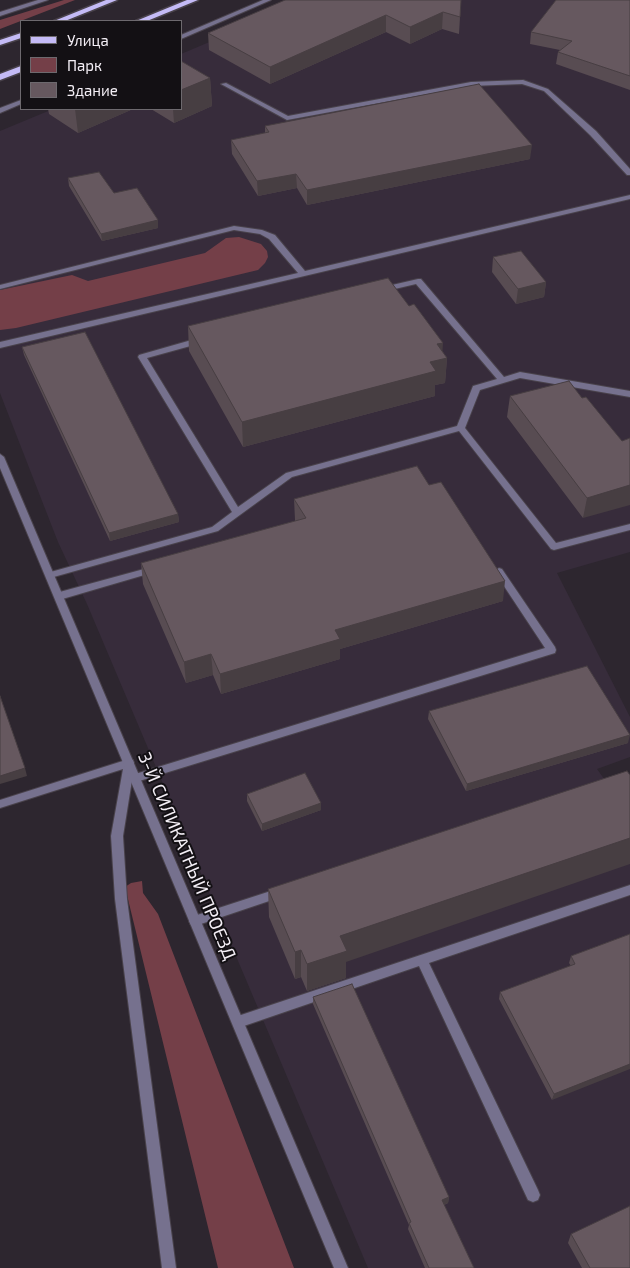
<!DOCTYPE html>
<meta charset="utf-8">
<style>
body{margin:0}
#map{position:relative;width:630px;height:1268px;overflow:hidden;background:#2d262f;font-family:"Exo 2",sans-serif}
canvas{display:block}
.legend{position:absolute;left:20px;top:20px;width:162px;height:90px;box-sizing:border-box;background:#131014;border:1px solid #6d696e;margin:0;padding:6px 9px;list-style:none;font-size:15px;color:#f4eff6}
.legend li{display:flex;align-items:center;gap:10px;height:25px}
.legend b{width:25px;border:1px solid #6d696e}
</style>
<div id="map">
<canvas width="630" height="1268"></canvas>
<ul class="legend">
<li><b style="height:6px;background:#c4baf6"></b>Улица</li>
<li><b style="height:14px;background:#743f48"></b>Парк</li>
<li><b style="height:14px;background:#66585f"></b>Здание</li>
</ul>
</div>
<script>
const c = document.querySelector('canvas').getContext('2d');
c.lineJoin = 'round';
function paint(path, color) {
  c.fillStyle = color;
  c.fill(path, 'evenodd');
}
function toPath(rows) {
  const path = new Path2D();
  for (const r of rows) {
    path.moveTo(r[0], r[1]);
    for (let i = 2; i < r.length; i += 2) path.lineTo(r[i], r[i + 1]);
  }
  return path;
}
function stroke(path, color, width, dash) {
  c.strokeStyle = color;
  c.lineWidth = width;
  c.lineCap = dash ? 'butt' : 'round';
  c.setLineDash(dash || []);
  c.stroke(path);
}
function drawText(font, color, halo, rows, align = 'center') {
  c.font = font + ' "Exo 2",sans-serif';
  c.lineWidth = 4;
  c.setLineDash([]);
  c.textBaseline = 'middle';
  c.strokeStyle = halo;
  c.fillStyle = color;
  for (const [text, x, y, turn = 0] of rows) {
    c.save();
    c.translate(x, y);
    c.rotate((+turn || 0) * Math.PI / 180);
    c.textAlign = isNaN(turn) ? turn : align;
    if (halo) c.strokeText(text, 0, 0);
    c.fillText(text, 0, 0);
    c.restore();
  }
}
const built = toPath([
 [309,0,630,0,630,552,557,573,630,717,630,757,597,769,630,815,630,1268,368,1268,87,604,58,542,0,393,0,131,53,109,181,109,181,54]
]);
const green = toPath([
 [64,0,75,0,0,29,0,20],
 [239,237,261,244,267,251,268,257,265,263,258,270,16,328,0,330,0,290,72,275,88,281,205,253,226,238],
 [142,881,143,893,158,914,294,1268,218,1268,125,887,131,883]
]);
const service = toPath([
 [523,80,548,89,596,131,630,169,630,175,627,175,590,135,544,91,522,84,471,86,287,120,221,84,226,83,288,116,471,82,523,80],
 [630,195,630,199,0,348,0,342,298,273,269,239,260,234,234,230,0,289,0,285,234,226,262,230,275,235,305,271,630,195],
 [418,279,421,279,504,377,520,372,630,391,630,397,520,378,480,390,465,428,556,543,630,524,630,530,554,550,551,549,459,431,292,477,218,531,50,578,47,577,45,575,47,573,212,527,232,512,138,357,139,355,202,337,206,340,205,342,147,358,238,507,286,473,457,426,473,386,497,379,416,284,382,292,378,290,379,288,418,279],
 [155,566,158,567,160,569,158,571,59,600,54,596,56,593,155,566],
 [499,568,502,569,555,647,556,650,555,653,136,782,132,780,123,836,127,899,176,1268,162,1268,115,899,111,836,123,769,0,808,0,800,129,759,133,760,134,763,132,775,545,648,494,571,499,568],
 [630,885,630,895,429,963,538,1190,540,1195,538,1200,533,1202,528,1200,419,966,238,1028,234,1026,232,1022,234,1018,238,1016,630,885],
 [280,888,284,890,286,893,284,896,195,926,191,925,189,921,191,917,280,888]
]);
const tertiary = toPath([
 [38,0,48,0,0,16,0,12,38,0],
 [263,0,271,0,181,39,181,35,263,0],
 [21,100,21,104,0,113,0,108,21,100],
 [0,454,4,457,348,1268,334,1268,0,468,0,454]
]);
const primary = toPath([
 [106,0,117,0,65,21,54,21,106,0],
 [187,0,198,0,147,21,136,21,187,0],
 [21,33,21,38,0,45,0,40,21,33],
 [21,66,21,72,0,80,0,74,21,66]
]);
const wall = toPath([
 [461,0,459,34,442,29,410,44,386,32,270,84,209,50,208,33],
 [630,0,630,90,556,64,558,52,560,50,530,44,531,32],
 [210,78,212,106,174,123,151,109,181,109],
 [48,109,133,109,78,133,49,114],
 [265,126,530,159,307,205,297,188,258,196,232,154,231,140,265,133],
 [68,178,114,193,158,228,102,241,69,186],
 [493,257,546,282,544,297,516,304,492,272],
 [188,326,442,351,447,358,445,383,435,385,435,396,243,447,189,351],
 [22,347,178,514,179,522,110,541,24,355],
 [510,396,582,398,622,441,583,518,507,417],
 [294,499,503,601,340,649,340,659,221,694,213,675,186,683,143,584,141,563,295,521,295,520],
 [429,711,628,743,466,791,428,719],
 [247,794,321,810,262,831,247,801],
 [268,889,346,962,346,978,307,991,301,977,295,979,269,917],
 [630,934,552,1100,499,999,500,992,571,966,569,963,571,956],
 [313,997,449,1197,448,1203,444,1205,474,1268,425,1268,408,1229,409,1225,313,1004],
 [571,1234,630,1268,582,1268,568,1243]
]);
const shadedWall = toPath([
 [443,12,442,29,410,44,410,27],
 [386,15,386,32,270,84,270,67],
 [210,78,212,106,174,123,173,109,181,109,181,90],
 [75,109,133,109,78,133],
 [532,145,530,159,307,205,307,190],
 [296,174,297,188,258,196,257,181],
 [158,220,158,228,102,241,101,234],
 [546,282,544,297,516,304,518,289],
 [443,343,442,359,447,358,445,383,435,385,435,396,243,447,242,422,430,362,437,344],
 [630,485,630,505,583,518,587,498],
 [178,514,179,522,110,541,109,533],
 [505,581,503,601,340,649,340,659,221,694,220,674,335,630],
 [211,654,213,675,186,683,184,662],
 [630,735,628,743,466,791,467,784],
 [25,768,27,776,0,784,0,776],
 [321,803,321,810,262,831,262,824],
 [630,838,630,864,346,962,346,978,307,991,307,964,340,936],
 [301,950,301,977,295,979,295,952],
 [630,1064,630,1069,552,1100,554,1094],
 [449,1197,448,1203,441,1206,442,1200]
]);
const building = toPath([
 [285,0,461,0,460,17,443,12,410,27,386,15,270,67,208,33,285,0],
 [556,0,630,0,630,76,558,52,572,41,531,32,556,0],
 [181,61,210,78,181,90,181,61],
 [479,84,532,145,307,190,296,174,257,181,231,140,269,132,265,126,479,84],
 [99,172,114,193,137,188,158,220,101,234,68,178,99,172],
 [521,251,546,282,518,289,493,257,521,251],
 [388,278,409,306,414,304,443,343,437,344,447,358,430,362,436,371,242,422,188,326,388,278],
 [85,332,178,514,109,533,22,347,85,332],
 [569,381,582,398,586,397,622,441,630,438,630,485,587,498,510,396,569,381],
 [417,466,429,485,441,482,505,581,335,630,340,639,220,674,211,654,184,662,141,563,306,518,294,499,417,466],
 [587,666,630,735,467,784,429,711,587,666],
 [0,696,25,768,0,776,0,696],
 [627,771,630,775,630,838,340,936,347,951,307,964,301,950,295,952,268,889,627,771],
 [305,773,321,803,262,824,247,794,305,773],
 [630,934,630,1064,554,1094,500,992,575,964,571,956,630,934],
 [352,984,449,1197,442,1200,474,1268,429,1268,409,1223,411,1222,313,997,352,984],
 [630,1206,630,1268,590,1268,571,1234,630,1206]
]);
const streetNames = [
 ["3-Й СИЛИКАТНЫЙ ПРОЕЗД",187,856,67]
];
paint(built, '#372c3b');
paint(green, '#743f48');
stroke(service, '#49424b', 2);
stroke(tertiary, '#49424b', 2);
stroke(primary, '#49424b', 3);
paint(service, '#76718e');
paint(tertiary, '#76718e');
paint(primary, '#c4baf6');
paint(wall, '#584c52');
paint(shadedWall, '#473e42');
paint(building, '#66585f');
stroke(building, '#473e42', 1);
drawText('18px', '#f4eff6', '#131014', streetNames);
</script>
